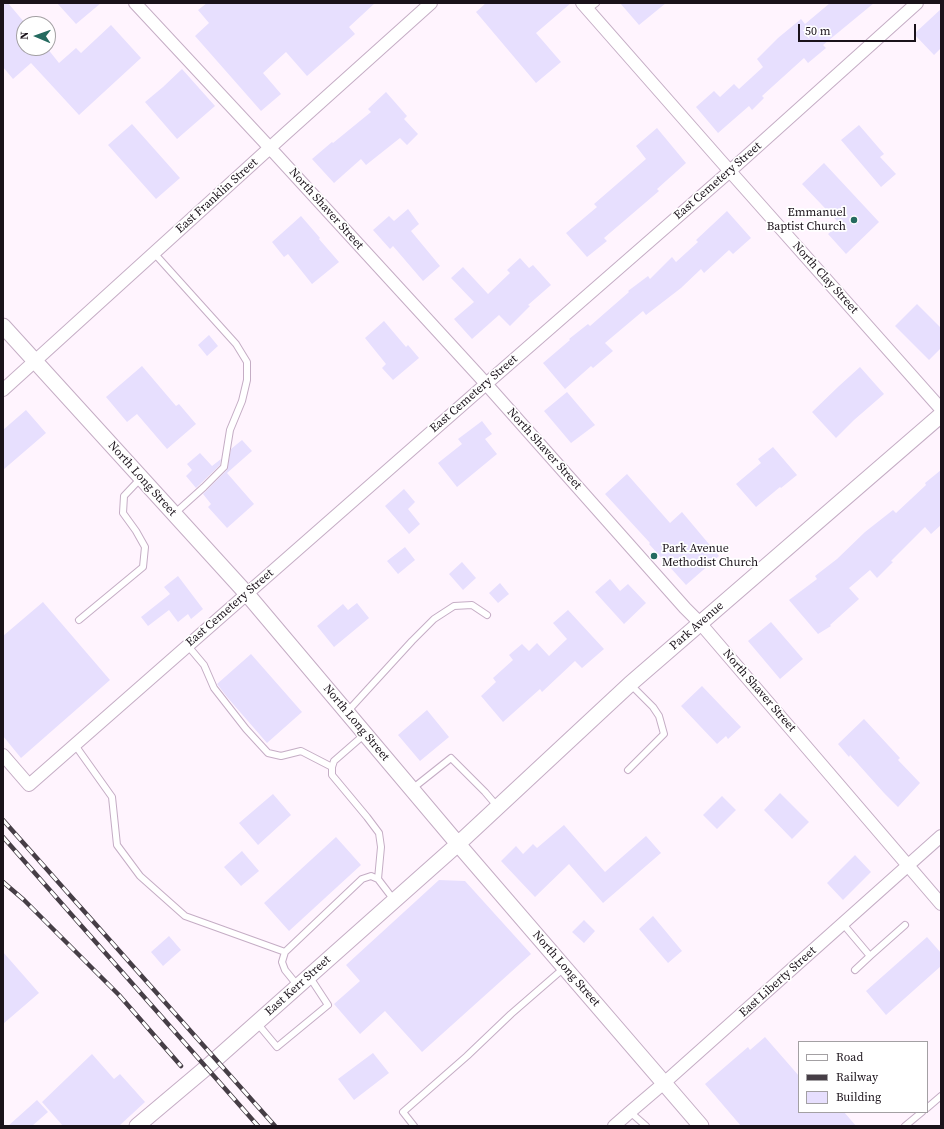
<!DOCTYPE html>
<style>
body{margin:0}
#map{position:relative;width:944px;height:1129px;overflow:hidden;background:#fff4fe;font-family:"Source Serif 4",serif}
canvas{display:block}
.frame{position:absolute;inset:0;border:4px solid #1a121a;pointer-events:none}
.legend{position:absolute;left:798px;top:1041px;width:130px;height:72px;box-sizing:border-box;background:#fff;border:1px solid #a3a0a3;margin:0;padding:5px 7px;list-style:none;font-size:12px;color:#1a121a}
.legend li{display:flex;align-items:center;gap:8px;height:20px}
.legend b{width:20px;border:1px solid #a3a0a3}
.north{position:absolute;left:16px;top:16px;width:40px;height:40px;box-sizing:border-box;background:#fff;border:1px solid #a3a0a3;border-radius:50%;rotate:272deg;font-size:11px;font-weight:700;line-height:16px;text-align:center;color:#1a121a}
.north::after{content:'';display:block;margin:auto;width:14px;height:18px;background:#246a5f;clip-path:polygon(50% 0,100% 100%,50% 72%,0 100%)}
.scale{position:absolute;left:798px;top:24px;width:118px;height:18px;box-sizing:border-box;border:2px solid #1a121a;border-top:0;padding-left:5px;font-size:12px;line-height:14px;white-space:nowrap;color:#1a121a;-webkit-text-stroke:3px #fff;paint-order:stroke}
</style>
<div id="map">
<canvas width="944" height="1129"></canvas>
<div class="frame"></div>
<ul class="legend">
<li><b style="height:5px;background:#fff"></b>Road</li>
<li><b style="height:5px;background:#463e46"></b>Railway</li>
<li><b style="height:11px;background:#e7dffe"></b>Building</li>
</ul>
<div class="north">N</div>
<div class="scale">50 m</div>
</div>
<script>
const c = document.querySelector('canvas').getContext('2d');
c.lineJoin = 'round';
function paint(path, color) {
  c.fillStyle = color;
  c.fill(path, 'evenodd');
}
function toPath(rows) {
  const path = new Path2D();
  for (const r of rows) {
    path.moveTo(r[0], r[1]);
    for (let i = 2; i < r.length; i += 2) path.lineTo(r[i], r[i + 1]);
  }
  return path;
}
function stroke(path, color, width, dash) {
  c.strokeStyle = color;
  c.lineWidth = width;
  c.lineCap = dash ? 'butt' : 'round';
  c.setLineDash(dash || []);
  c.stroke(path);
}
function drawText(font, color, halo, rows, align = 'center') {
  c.font = font + ' "Source Serif 4",serif';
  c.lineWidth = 3.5;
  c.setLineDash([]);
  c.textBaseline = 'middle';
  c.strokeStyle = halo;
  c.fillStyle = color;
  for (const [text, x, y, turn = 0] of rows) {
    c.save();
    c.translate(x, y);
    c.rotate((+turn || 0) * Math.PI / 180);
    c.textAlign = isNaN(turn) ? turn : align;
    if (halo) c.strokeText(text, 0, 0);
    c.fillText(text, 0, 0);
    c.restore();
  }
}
const building = toPath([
 [3,3,8,3,24,22,24,48,47,48,59,63,76,48,81,53,111,25,141,58,79,115,31,63,13,79,3,67],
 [57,3,101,3,76,24],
 [207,3,375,3,349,27,355,34,307,76,286,52,263,73,281,94,261,111,195,36,209,23,198,10],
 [486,3,571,3,536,33,561,62,536,83,476,12],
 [620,3,666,3,639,25],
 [830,3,874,3,823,45,826,48,808,63,804,58,762,96,764,98,752,110,749,106,718,133,696,107,714,91,720,97,734,84,739,89,763,67,757,59,778,38,801,19,805,24],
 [941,9,941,48,934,55,914,34],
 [182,69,215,106,177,139,145,102,163,87],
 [386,92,407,116,404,119,418,134,407,145,400,138,366,165,361,159,334,183,312,159,332,142,333,143,371,112,368,109],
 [132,124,180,178,156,199,108,145],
 [859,125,884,154,880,157,896,174,881,187,841,140],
 [657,128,686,163,657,189,659,191,604,238,607,241,587,257,566,233,597,207,594,204,646,159,636,146],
 [824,163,879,222,846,254,828,234,840,224,802,184],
 [408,209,419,224,411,231,440,266,423,281,393,246,390,249,373,230,389,216,394,221],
 [727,211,751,238,733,254,729,250,704,273,701,269,681,288,646,315,643,311,605,343,613,351,593,368,591,366,565,389,543,363,570,340,569,339,588,324,590,326,629,292,628,291,648,276,650,279,672,257,676,262,698,242,696,240],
 [301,216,320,238,319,239,339,262,312,284,288,254,284,257,272,242],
 [520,258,529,268,533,265,551,285,528,305,530,306,510,326,499,315,472,339,454,319,474,302,451,278,463,267,488,294,510,273,507,270],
 [917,304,941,328,941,348,929,360,895,326],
 [384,321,406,347,408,345,419,358,393,380,382,368,386,364,365,338],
 [209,335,218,346,207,356,198,345],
 [142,366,176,406,179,404,196,424,167,449,137,414,127,422,106,397],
 [860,367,884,394,854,420,836,438,812,412,839,386],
 [567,392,595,425,571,443,544,411],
 [26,410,46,433,3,470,3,430],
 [482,421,492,434,485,439,497,454,457,487,438,463,462,444,458,439],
 [242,440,252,451,227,473,254,504,227,528,208,507,211,504,203,494,227,470,231,449],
 [773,447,797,475,781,488,780,487,756,507,736,484,761,463,758,459],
 [200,453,212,466,221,459,220,465,196,488,186,476,192,470,187,464],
 [941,470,941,525,931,534,925,527,891,561,893,562,877,578,870,570,849,588,859,599,830,625,831,626,818,634,789,600,817,579,815,576,837,559,865,532,893,510,896,513,926,485,925,483],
 [627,474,670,523,682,512,719,556,686,585,649,544,650,543,605,494],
 [404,489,415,502,408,509,420,524,409,534,385,506],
 [405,547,415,560,398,574,387,561],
 [462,562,476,578,463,590,449,574],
 [178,576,203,609,191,619,188,614,178,622,169,610,148,626,141,617,170,594,164,587],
 [610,579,620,591,628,584,646,603,624,624,595,592],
 [500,583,509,594,498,603,489,593],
 [43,602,110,680,21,758,3,736,3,636],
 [357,603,369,618,334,647,317,626,343,604,348,610],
 [568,610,604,649,582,668,575,661,542,692,540,689,503,722,481,696,496,682,493,678,513,660,509,655,522,644,529,651,537,643,549,656,567,639,553,623],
 [771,622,803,659,780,679,748,641],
 [251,654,302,712,267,743,227,697,217,684],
 [702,686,741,727,728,739,726,736,717,744,681,706],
 [427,710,449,737,420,761,398,735],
 [864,719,900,758,898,760,920,783,898,807,884,793,850,755,849,757,838,744],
 [780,793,809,822,792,839,764,810],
 [273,794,291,815,258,845,239,823],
 [722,796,736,810,717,829,703,815],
 [564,825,605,872,646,836,661,853,603,903,569,864,535,897,501,861,516,846,523,854,533,844,537,848],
 [336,837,361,865,289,931,264,903],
 [242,851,259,871,241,886,224,867],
 [855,855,871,872,843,900,827,883],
 [439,880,465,881,531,954,422,1052,385,1011,360,1034,334,1004,360,981,346,965],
 [653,916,682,951,668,963,639,929],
 [584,920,595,931,584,943,572,932],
 [169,936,181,950,163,966,151,952],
 [927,937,941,953,941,966,886,1015,866,991],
 [3,952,39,993,3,1024],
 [765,1037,799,1076,799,1112,844,1112,856,1126,741,1126,705,1084,748,1047,750,1050],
 [373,1053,389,1073,354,1100,338,1079],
 [92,1054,114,1079,120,1074,145,1102,119,1126,63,1126,42,1102],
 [37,1100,48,1112,32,1126,8,1126]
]);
const service = toPath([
 [588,9,596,3],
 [154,253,236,344,247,362,247,380,242,401,230,430,224,467,204,487,174,514],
 [79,620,143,567,145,547,136,531,123,513,124,496,141,478],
 [188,646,204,665,214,688,246,729,268,753,281,756,301,751,332,767],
 [347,712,412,641,434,619,454,606,472,605,487,615],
 [365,734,334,761,332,767,332,775,367,817,379,833,381,847,378,879],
 [75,745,112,797,117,845,140,876,185,916,285,952],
 [628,770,664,734,659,716,653,707,630,684],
 [412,789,451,758,485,792,497,806],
 [843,924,870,956,855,970],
 [870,956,905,925],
 [298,986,285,970,282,962,285,952,362,879,371,876,378,879,394,900],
 [257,1023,277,1047,328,1005,309,976],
 [927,1108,941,1096],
 [630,1112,646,1126],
 [414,1126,403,1112,467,1056,511,1014,564,968],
 [905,1126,922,1112]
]);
const minor = toPath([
 [135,3,270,148,479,376,685,608,700,623,941,904],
 [582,3,720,160,941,409],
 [3,390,284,135,431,3],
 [3,755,29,785,486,384,730,171,917,3],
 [614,1126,630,1112,664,1083,941,836]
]);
const tertiary = toPath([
 [3,326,247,594,458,844,701,1126],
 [137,1126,207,1067,458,844,630,684,941,415]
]);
const rail = toPath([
 [3,820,275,1126],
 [3,837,258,1126],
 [3,882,24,900,119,995,181,1066]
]);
const markers = [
 [854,220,4,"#246a5f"],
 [654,556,4,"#246a5f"]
];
const streetNames = [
 ["East Cemetery Street",718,181,-41],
 ["East Franklin Street",217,196,-42],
 ["North Shaver Street",326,209,48],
 ["North Clay Street",825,278,48],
 ["East Cemetery Street",474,394,-41],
 ["North Shaver Street",544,449,48],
 ["North Long Street",142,479,48],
 ["East Cemetery Street",230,608,-41],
 ["Park Avenue",697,626,-41],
 ["North Shaver Street",759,691,49],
 ["North Long Street",356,723,50],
 ["North Long Street",566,969,49],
 ["East Liberty Street",778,982,-42],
 ["East Kerr Street",298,986,-42]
];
const poiNames = [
 ["Emmanuel",846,213],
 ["Baptist Church",846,227],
 ["Park Avenue",662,549,"left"],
 ["Methodist Church",662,563,"left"]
];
paint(building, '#e7dffe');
stroke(service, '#c5adc5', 8);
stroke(minor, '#c5adc5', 14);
stroke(tertiary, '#c5adc5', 17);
stroke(service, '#fff', 6);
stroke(minor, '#fff', 12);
stroke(tertiary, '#fff', 15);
stroke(rail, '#463e46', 4.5);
stroke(rail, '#fff', 3, [9]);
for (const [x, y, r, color] of markers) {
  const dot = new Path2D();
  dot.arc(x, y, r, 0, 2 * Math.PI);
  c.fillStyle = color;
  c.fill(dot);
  stroke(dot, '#fff', 1.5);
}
drawText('12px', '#1a121a', '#fff', streetNames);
drawText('12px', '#1a121a', '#fff', poiNames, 'right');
</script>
